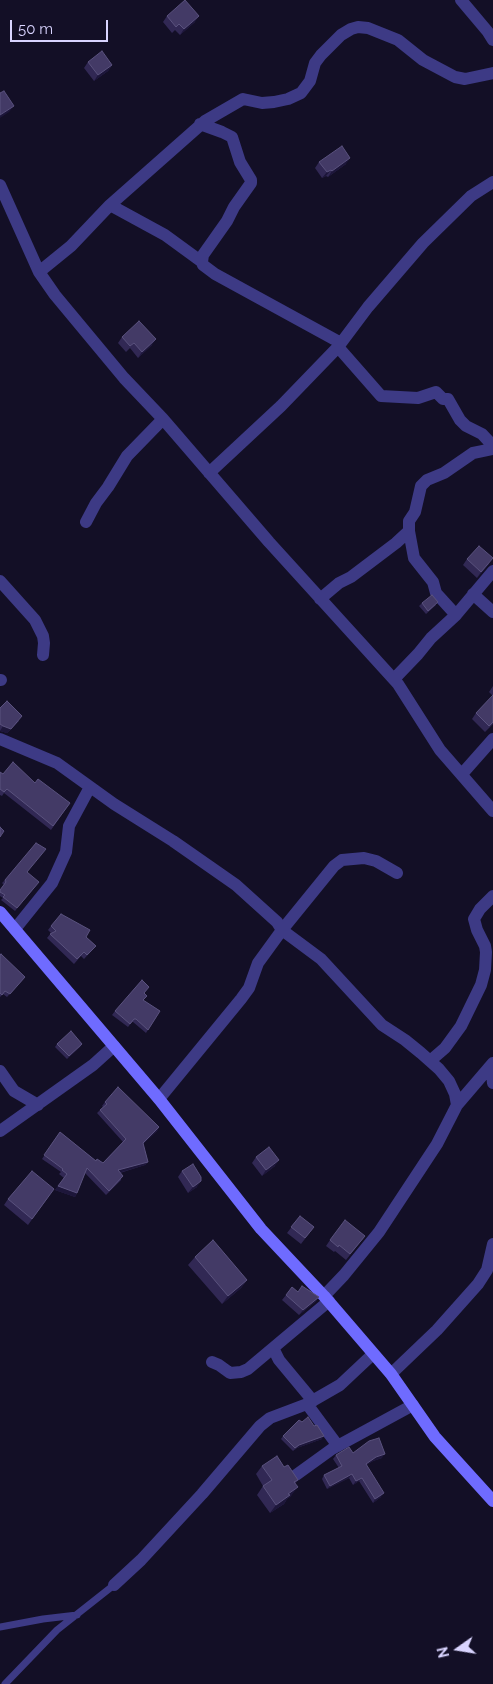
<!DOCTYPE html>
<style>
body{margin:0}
#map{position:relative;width:493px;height:1684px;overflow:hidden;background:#130f26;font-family:Raleway,sans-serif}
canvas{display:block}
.north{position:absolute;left:433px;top:1624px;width:50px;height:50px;-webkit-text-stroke:4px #130f26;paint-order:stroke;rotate:257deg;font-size:14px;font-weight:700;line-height:20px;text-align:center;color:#d9d4ff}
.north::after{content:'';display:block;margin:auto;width:18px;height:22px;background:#d9d4ff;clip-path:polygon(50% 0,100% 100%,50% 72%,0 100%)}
.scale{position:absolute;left:10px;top:20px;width:98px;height:22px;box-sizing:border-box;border:2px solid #d9d4ff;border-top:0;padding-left:6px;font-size:15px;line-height:18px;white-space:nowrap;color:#d9d4ff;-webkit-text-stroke:4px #130f26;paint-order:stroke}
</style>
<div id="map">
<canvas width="493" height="1684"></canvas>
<div class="north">N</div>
<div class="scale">50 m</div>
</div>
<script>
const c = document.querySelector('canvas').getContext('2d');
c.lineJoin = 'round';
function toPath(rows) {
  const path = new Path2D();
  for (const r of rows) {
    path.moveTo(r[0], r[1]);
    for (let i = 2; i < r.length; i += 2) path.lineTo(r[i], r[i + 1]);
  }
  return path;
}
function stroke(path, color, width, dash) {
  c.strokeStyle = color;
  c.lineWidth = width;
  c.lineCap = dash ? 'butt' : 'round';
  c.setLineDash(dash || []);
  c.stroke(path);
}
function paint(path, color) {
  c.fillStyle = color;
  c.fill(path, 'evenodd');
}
const lane = toPath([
 [0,1627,43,1619,77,1615],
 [5,1684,57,1630,114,1585]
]);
const street = toPath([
 [461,0,488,32,493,40],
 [200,124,222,132,232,137,240,162,251,180,251,183,234,207,227,221,203,255,202,262,203,265,215,274,341,343],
 [0,185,39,272,55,295,124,378,163,419,269,542,398,684,440,750,493,811],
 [110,205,165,235,202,262],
 [39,272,71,246,110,205,205,121,243,99,262,103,274,102,288,99,301,93,310,81,315,63,321,55,341,35,351,29,358,27,368,28,398,40,423,60,455,77,465,79,493,73],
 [338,347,381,396,418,398,436,392,443,399,448,399,460,420,466,426,482,434,493,446],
 [209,473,281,406,338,347,368,307,423,243,471,196,493,182],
 [86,522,96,503,108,487,127,456,163,419],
 [409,531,414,558,433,582,436,593,456,615],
 [0,581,35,620,43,636,44,643,43,655],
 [473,594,493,612],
 [320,599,339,583,351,577,396,543,409,531,409,521,415,512,421,486,427,480,444,473,473,453,493,449],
 [394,679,418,654,431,638,456,615,493,571],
 [0,680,1,680],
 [0,739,57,763,114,804,173,841,236,885,277,922,282,930,321,959,382,1025,405,1040,421,1053,439,1069,449,1081,455,1094,457,1105,437,1144,379,1232,344,1275,324,1296],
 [462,774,493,739],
 [15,929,52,883,66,852,69,826,90,787],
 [430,1061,445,1048,461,1026,481,985,485,970,486,952,485,946,477,930,474,919,480,909,493,896],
 [491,1066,493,1083],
 [0,1071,14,1091,38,1105],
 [159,1099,241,999,249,988,258,963,282,930,334,866,342,860,364,858,376,861,397,873],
 [457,1105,493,1063],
 [0,1131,93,1065,114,1046],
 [273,1348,279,1360,313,1401],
 [212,1362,219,1365,230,1373,241,1372,248,1369,329,1301],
 [391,1374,437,1330,478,1284,487,1270,493,1244],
 [307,1404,338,1446],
 [296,1475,332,1449,413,1405],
 [114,1585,141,1560,202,1494,260,1426,270,1418,307,1404,340,1385,373,1354]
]);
const secondary = toPath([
 [0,912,159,1099,261,1229,324,1296,391,1374,435,1437,493,1501]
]);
const wall = toPath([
 [167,16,195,22,180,35,175,30,172,33,163,22],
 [88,62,112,65,108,71,94,81,84,68],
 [319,162,346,164,328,177,326,176,322,178,315,168],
 [122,337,152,345,138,358,130,348,126,352,118,343],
 [467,559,489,564,477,578,463,565],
 [422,603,436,605,426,614,419,606],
 [493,686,493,724,485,732,472,719,476,713,493,696,489,692],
 [0,708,19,721,7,733,0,731],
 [0,772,3,774,35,783,70,803,51,830,4,793,2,796,0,795],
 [5,880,39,882,15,911,1,900,3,898,0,896,0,890,4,885,2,883],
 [51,926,86,937,96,946,84,959,81,956,74,964,47,938,51,933,48,930],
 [0,955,25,977,7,997,3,994,0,997],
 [144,993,143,1000,160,1011,146,1033,133,1022,132,1022,128,1027,112,1015,115,1011],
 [57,1044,82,1044,80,1047,67,1059,55,1047],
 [105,1102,159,1127,157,1131,143,1144,148,1162,145,1165,120,1173,121,1180,106,1195,85,1173,77,1193,75,1197,55,1190,64,1178,59,1174,61,1172,42,1159,60,1132,96,1161,103,1163,123,1142,97,1113,103,1107,102,1106],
 [256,1157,275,1166,262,1176,252,1163],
 [182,1171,197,1187,188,1193,178,1177],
 [54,1189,28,1225,4,1205,8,1199],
 [300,1216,314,1227,301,1244,287,1233],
 [365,1236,346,1260,335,1251,334,1252,326,1246,330,1240],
 [195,1257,247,1280,241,1288,222,1304,188,1265],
 [298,1292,319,1297,315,1302,299,1315,282,1300,286,1295],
 [302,1422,314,1426,322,1439,297,1448,293,1451,281,1439,283,1436],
 [353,1453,382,1458,373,1461,366,1465,381,1497,373,1503,359,1481,353,1485,349,1478,327,1489,322,1479,324,1475,339,1468,333,1459,336,1455],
 [262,1466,284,1467,298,1480,295,1484,291,1496,287,1499,284,1504,270,1513,257,1495,263,1486,256,1474]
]);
const shadedWall = toPath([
 [199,16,195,22,180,35,184,29],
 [112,65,108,71,94,81,98,75],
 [14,106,9,112,0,118,0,115],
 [350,158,346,164,328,177,332,171],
 [331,170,326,176,322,178,327,172],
 [156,339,152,345,138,358,142,352],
 [493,558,489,564,477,578,481,572],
 [22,716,7,733,0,731,3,726],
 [82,1044,80,1047,67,1059,69,1056],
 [159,1127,157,1131,140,1147,143,1143],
 [279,1160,275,1166,262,1176,266,1170],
 [148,1162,145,1165,115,1174,118,1170],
 [201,1181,197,1187,188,1193,193,1187],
 [58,1186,77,1193,75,1197,55,1190],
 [247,1280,241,1288,222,1304,228,1296],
 [319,1297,315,1302,299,1315,303,1310],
 [324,1436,322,1439,297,1448,293,1451,299,1445],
 [385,1454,382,1458,373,1461,363,1468,366,1464,376,1457],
 [352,1474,349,1478,327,1489,330,1486],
 [362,1478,359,1481,353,1485,356,1481],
 [298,1487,291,1496,287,1499,284,1504,270,1513,276,1505,288,1494],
 [384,1493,381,1497,373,1503,375,1499]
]);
const building = toPath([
 [185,0,199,16,184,29,179,24,176,27,167,16,185,0],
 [102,51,112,65,98,75,88,62,102,51],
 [4,91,14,106,0,115,0,93,4,91],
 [342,146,350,158,332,171,331,170,327,172,319,162,342,146],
 [139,321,156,339,142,352,134,343,130,346,122,337,139,321],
 [479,546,493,558,481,572,467,559,479,546],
 [432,595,438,602,428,611,422,603,432,595],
 [493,695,493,722,489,726,476,713,493,695],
 [7,701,22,716,11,729,3,726,0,724,0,708,7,701],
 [13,762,35,783,38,779,70,803,53,826,7,789,4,792,0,789,0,772,3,774,13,762],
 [0,827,4,831,0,837,0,827],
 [36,843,46,849,27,872,39,882,17,908,3,897,5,895,0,892,0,890,6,882,5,880,36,843],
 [61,914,90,930,86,937,96,946,87,955,84,952,77,959,50,934,56,931,51,926,61,914],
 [1,954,25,977,10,994,5,991,2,995,0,993,0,955,1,954],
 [142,980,149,987,144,993,147,996,143,1000,160,1011,148,1030,136,1019,134,1019,130,1024,115,1011,142,980],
 [71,1031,82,1044,69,1056,57,1044,71,1031],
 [118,1087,159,1127,143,1143,148,1162,118,1170,123,1176,109,1191,87,1168,77,1193,58,1186,67,1174,62,1170,63,1169,44,1155,60,1132,96,1161,97,1159,103,1163,126,1139,100,1110,107,1104,105,1102,118,1087],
 [269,1147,279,1160,266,1170,256,1157,269,1147],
 [193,1164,201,1177,201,1181,193,1187,182,1171,193,1164],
 [32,1171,54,1189,32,1219,8,1199,32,1171],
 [300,1216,314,1227,305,1238,291,1227,300,1216],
 [345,1220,365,1236,350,1254,339,1245,338,1247,330,1240,345,1220],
 [213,1240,247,1280,228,1296,195,1257,213,1240],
 [302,1286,319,1297,303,1310,286,1295,292,1287,298,1292,302,1286],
 [308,1417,314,1426,317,1425,324,1436,299,1445,295,1448,283,1436,299,1420,302,1422,308,1417],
 [379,1438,385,1454,376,1457,366,1464,384,1493,375,1499,362,1478,356,1481,352,1474,330,1486,324,1475,342,1466,336,1455,349,1447,353,1453,369,1441,379,1438],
 [277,1456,284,1467,288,1465,298,1480,294,1482,298,1487,288,1494,290,1495,276,1505,263,1486,272,1480,262,1466,277,1456]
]);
stroke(lane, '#3d3a85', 7);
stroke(street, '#3d3a85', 12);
stroke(secondary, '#6f6bff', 12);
paint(wall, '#312854');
paint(shadedWall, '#1d163a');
paint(building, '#433a66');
stroke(building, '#5a527e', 1);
</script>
